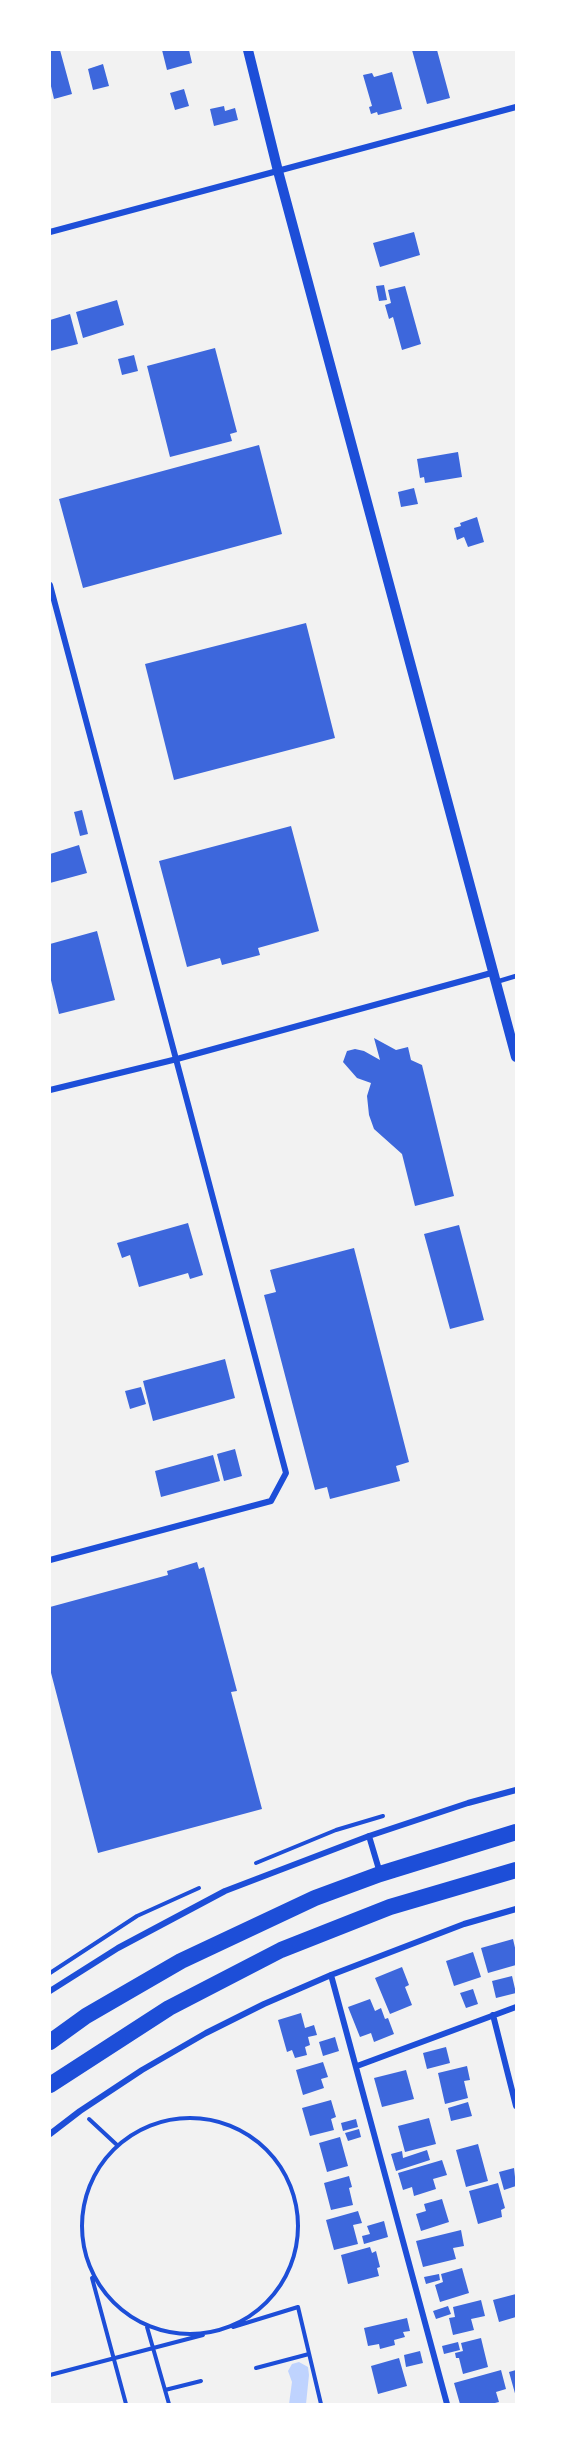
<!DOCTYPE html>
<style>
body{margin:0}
#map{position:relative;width:566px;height:2454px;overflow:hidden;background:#f2f2f2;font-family:"IBM Plex Serif",serif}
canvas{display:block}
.frame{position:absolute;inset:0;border:51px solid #fff;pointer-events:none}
</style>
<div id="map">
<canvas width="566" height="2454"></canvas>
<div class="frame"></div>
</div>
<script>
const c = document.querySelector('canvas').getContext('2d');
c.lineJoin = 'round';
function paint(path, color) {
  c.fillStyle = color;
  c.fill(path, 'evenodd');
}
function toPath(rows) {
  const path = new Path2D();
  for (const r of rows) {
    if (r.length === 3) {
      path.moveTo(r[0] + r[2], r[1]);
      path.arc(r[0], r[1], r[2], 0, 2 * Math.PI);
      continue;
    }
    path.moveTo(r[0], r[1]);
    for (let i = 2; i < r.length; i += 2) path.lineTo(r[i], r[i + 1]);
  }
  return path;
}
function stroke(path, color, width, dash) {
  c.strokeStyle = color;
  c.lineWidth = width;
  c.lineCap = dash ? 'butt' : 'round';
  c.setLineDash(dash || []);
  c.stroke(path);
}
const water = toPath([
 [299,2362,308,2367,309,2375,306,2404,289,2404,292,2382,288,2371,292,2364]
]);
const building = toPath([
 [50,50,60,50,72,94,54,99,50,82],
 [162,50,189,50,192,63,167,70],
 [412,50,437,50,450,98,427,104],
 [103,64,109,86,93,90,88,69],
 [392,72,402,109,378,115,377,112,371,114,369,107,372,106,363,75,372,73,374,77],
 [184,89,189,106,175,110,170,93],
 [224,106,225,111,235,108,238,120,214,126,210,109],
 [414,232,420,255,380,267,373,243],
 [384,285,387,300,379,301,376,286],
 [405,286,421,344,402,350,393,317,389,319,385,305,391,303,388,290],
 [117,300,124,325,83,338,76,312],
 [70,314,78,344,50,351,50,320],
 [215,348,237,432,230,434,232,441,170,457,147,366],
 [134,355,138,371,122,375,118,359],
 [259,445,282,534,83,588,59,499],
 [458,452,462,477,425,483,424,477,420,478,417,459],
 [414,488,418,504,401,507,398,492],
 [477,517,484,542,468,547,464,537,457,540,454,528,461,526,460,523],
 [306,623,335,738,174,780,145,664],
 [82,810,88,834,80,836,74,812],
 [291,826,319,931,258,948,260,955,222,965,220,958,187,967,159,861],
 [79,845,87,873,50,883,50,854],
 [97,931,115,1000,59,1014,50,976,50,944],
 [374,1038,396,1050,408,1047,411,1060,422,1065,454,1196,415,1206,402,1154,374,1129,369,1115,367,1096,371,1083,357,1078,343,1062,347,1051,355,1049,364,1051,380,1060],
 [188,1223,203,1275,190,1279,188,1273,139,1287,130,1255,122,1258,117,1243],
 [459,1225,484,1320,450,1329,424,1234],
 [354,1248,409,1462,396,1466,400,1481,330,1499,327,1487,315,1490,264,1295,276,1292,270,1270],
 [225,1359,235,1398,153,1421,143,1381],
 [141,1387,146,1404,130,1409,125,1391],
 [235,1449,242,1476,224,1481,217,1454],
 [213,1455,220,1481,161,1497,155,1471],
 [197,1562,199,1569,204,1567,237,1691,231,1692,262,1809,98,1853,50,1669,50,1607,168,1575,167,1571],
 [513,1939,516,1952,516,1965,488,1973,481,1948],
 [473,1952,481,1977,454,1986,446,1961],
 [402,1967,409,1985,405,1987,412,2005,390,2014,375,1978],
 [512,1976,516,1993,496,1998,492,1981],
 [473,1989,478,2004,466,2008,460,1993],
 [370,1999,375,2011,381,2008,385,2019,388,2018,394,2034,374,2042,371,2033,360,2037,348,2007],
 [301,2013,305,2028,314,2025,317,2035,308,2037,310,2045,305,2047,307,2055,295,2058,292,2050,287,2052,278,2020],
 [335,2037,339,2051,323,2056,319,2042],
 [446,2047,450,2063,427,2069,423,2053],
 [323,2062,328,2077,321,2079,324,2088,303,2095,296,2070],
 [467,2066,470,2080,464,2081,468,2098,445,2104,438,2073],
 [406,2070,414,2099,382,2107,374,2078],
 [331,2100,336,2117,331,2119,334,2130,310,2136,302,2108],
 [468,2102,472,2116,451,2121,448,2108],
 [429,2118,436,2144,405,2152,398,2126],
 [356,2119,358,2127,343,2131,341,2123],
 [359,2129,361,2137,348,2141,345,2133],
 [340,2137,348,2166,327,2172,319,2143],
 [478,2144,488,2181,466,2187,456,2150],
 [427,2150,430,2160,396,2171,391,2154,402,2151,403,2158],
 [442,2160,447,2175,433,2179,436,2189,414,2196,412,2187,403,2190,398,2173],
 [514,2168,516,2186,504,2190,499,2172],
 [349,2176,352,2187,349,2188,353,2205,331,2210,324,2183],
 [498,2183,505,2208,501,2210,502,2217,478,2224,469,2191],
 [442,2199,449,2222,421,2231,416,2214,426,2211,424,2204],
 [358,2211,362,2223,353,2225,358,2244,334,2250,326,2220],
 [384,2221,388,2237,364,2244,362,2236,370,2234,367,2226],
 [461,2230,464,2246,453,2248,456,2259,423,2267,416,2241],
 [370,2247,372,2253,376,2251,380,2267,377,2268,379,2276,348,2284,341,2255],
 [462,2268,469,2293,440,2302,435,2285,443,2282,441,2274],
 [439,2274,440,2280,426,2284,424,2277],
 [516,2294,516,2317,499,2322,493,2300],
 [481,2300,485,2316,471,2319,474,2330,453,2335,449,2318,455,2317,453,2307],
 [448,2306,451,2314,436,2319,433,2311],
 [407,2318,410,2331,403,2332,405,2337,394,2340,395,2345,380,2349,379,2344,368,2346,364,2328],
 [481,2338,488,2367,463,2374,459,2358,456,2358,455,2353,463,2351,461,2343],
 [458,2342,460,2350,444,2354,442,2346],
 [420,2351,423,2363,406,2367,404,2355],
 [399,2358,407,2386,378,2394,371,2366],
 [501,2370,506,2389,496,2392,499,2402,491,2404,460,2404,454,2383],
 [516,2370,516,2397,509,2372]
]);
const path = toPath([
 [256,1863,336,1830,383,1816],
 [50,1973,137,1916,199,1888],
 [190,2226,108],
 [89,2119,117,2145],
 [92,2278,126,2404],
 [147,2327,169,2404],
 [233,2327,298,2307,321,2404],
 [256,2368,309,2354],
 [50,2375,203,2335],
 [165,2390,201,2381]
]);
const service = toPath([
 [496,982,516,976]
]);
const minor = toPath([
 [50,232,516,107],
 [50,585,286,1473,271,1501,50,1560],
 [50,1090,177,1059,495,972],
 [369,1836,380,1873],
 [331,1975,447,2404],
 [50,1991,118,1948,225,1891,369,1836,468,1803,516,1790],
 [493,2015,516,2106],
 [357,2066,516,2007],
 [50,2134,80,2111,142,2070,206,2033,264,2004,331,1975,464,1924,516,1909]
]);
const tertiary = toPath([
 [248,50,278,171,516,1057]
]);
const trunk = toPath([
 [50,2042,86,2016,181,1961,315,1898,380,1874,516,1832],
 [50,2085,169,2008,281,1950,390,1907,516,1870]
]);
paint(water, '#bfd3fe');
paint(building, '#3d67dc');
stroke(path, '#1d4ed8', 4);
stroke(service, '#1d4ed8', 4.5);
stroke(minor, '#1d4ed8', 6);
stroke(tertiary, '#1d4ed8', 10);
stroke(trunk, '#1d4ed8', 16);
</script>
